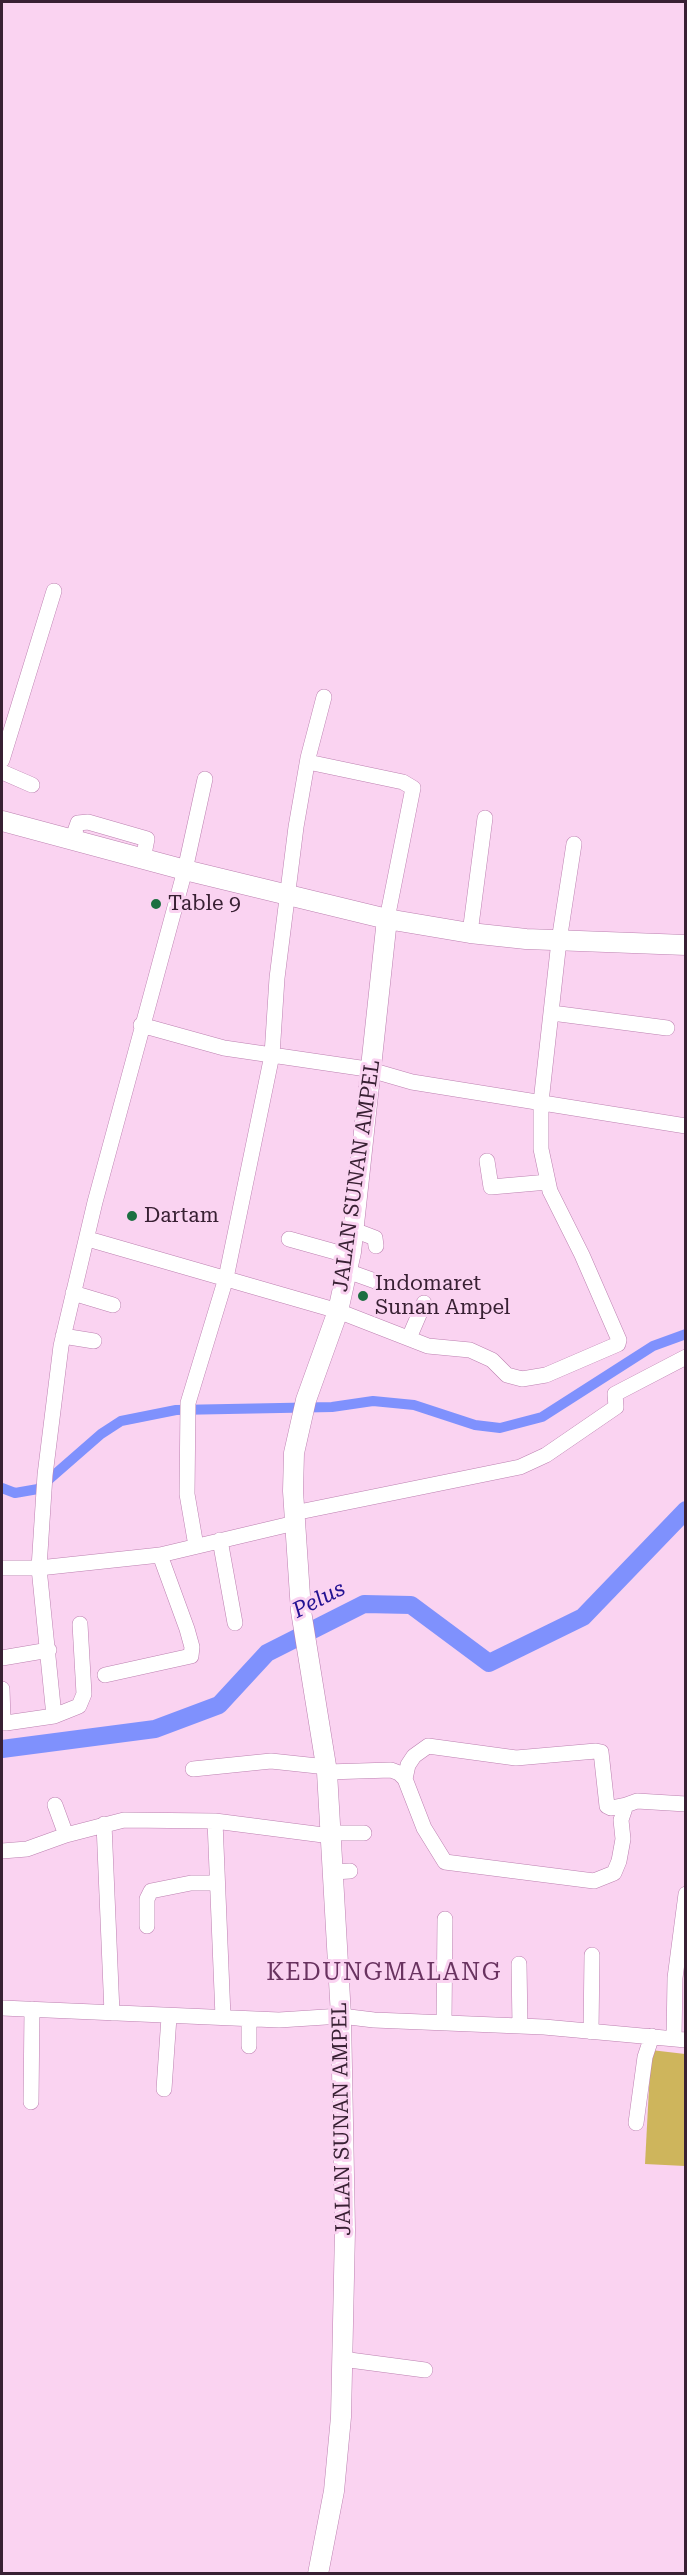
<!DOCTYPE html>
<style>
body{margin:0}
#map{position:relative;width:687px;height:2575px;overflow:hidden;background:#fad3f1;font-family:"Roboto Serif",serif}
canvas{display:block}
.frame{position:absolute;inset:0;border:3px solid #382033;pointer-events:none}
</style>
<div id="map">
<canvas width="687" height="2575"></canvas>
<div class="frame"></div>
</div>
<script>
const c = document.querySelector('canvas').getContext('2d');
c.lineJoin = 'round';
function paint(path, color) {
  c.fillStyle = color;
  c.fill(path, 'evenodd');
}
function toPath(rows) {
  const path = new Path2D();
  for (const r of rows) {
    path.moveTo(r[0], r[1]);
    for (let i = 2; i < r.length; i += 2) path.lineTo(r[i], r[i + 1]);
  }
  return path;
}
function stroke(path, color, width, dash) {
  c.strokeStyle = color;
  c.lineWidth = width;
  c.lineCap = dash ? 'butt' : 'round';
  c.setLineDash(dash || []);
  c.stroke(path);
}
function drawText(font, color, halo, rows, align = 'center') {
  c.font = font + ' "Roboto Serif",serif';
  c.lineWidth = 6;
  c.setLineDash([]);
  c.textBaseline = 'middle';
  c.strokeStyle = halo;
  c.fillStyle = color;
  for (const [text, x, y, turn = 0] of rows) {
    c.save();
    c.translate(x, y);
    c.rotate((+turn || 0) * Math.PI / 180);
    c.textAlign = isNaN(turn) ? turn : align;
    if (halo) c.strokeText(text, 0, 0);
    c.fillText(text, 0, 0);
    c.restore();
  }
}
const green = toPath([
 [651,2050,685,2054,685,2166,645,2164]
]);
const canal = toPath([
 [2,1488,15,1493,38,1489,101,1434,121,1421,176,1410,332,1407,373,1401,414,1405,475,1425,500,1428,542,1417,653,1346,686,1334]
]);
const river = toPath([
 [2,1749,155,1729,219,1705,267,1653,364,1604,411,1605,489,1663,583,1617,686,1510]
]);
const minor = toPath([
 [2,760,54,591],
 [308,762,403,782,413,788,387,919],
 [2,772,32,785],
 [72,840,78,823,88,822,147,839,143,859],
 [470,933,485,818],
 [552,1013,667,1028],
 [141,1025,224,1048,367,1069,412,1082,686,1126],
 [487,1161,491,1187,548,1182],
 [354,1230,375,1238,376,1246],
 [88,1239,338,1311,428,1346,470,1350,492,1360,507,1375,522,1379,546,1375,618,1344,619,1340,582,1255,550,1191,541,1149,541,1102,559,941,574,844],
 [289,1239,350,1256],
 [347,1271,375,1281],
 [73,1293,113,1305],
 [63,1336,94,1341],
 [409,1338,424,1303],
 [294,1513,520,1467,546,1455,616,1407,615,1394,686,1357],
 [220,1540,235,1623],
 [196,1546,187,1494,188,1403,226,1278,272,1055,277,978,296,827,308,758,324,697],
 [2,1568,39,1568,160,1555,295,1523],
 [2,1658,49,1650],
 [105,1675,191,1656,192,1647,187,1629,160,1555],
 [2,1689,3,1719,6,1723,54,1716,79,1706,84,1694,80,1624],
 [54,1716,39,1568,45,1475,61,1346,95,1202,185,870,205,779],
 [193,1769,271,1761,327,1767],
 [327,1772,391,1770,399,1773,405,1779,424,1828,445,1862,594,1881,614,1873,619,1861,623,1839,621,1820,626,1805,637,1801,686,1804],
 [405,1779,408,1765,414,1756,428,1746,516,1758,596,1751,601,1752,607,1806,611,1808,626,1805],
 [55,1805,66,1835],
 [215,1821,223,2017],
 [104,1824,112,2013],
 [331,1833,364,1833],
 [2,1851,27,1849,66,1835,124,1820,215,1821,331,1836],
 [333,1872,350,1871],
 [147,1926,147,1899,151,1891,191,1883,217,1883],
 [519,1964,520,2026],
 [2,2008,279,2020,341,2016,374,2020,544,2027,686,2040],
 [249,2019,249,2046],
 [444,2022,445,1919],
 [591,2032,592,1955],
 [674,2039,675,1978,686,1894],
 [164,2089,169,2017],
 [31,2102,32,2009],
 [636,2123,645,2057,652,2036],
 [342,2359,425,2370]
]);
const major = toPath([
 [2,821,185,870,387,919,470,933,526,939,686,945],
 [318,2574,334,2491,341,2417,345,2230,341,2016,327,1772,301,1611,293,1491,294,1453,306,1400,338,1311,351,1252,387,919]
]);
const markers = [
 [156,904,6,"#1c6f41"],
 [132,1216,6,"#1c6f41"],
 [363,1296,6,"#1c6f41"]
];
const poiNames = [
 ["Table 9",168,904],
 ["Dartam",144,1216],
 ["Indomaret",375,1284],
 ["Sunan Ampel",375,1308]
];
const streetNames = [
 ["JALAN SUNAN AMPEL",357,1176,-82],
 ["JALAN SUNAN AMPEL",342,2119,-91]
];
const waterNames = [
 ["Pelus",319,1600,-27]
];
const quarterNames = [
 ["KEDUNGMALANG",384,1973]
];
paint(green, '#ceb55c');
stroke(canal, '#7f91fd', 10);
stroke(river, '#7f91fd', 18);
stroke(minor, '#bc80b0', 16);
stroke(major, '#bc80b0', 21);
stroke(minor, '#fff', 15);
stroke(major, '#fff', 20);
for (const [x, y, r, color] of markers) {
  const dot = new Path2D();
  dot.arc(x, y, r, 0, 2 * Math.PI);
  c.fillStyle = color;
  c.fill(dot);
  stroke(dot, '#fad3f1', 2);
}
drawText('21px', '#382033', '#fad3f1', poiNames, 'left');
drawText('21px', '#382033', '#fad3f1', streetNames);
drawText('italic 22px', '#221192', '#fad3f1', waterNames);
c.letterSpacing = '1.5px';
drawText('24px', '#693360', '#fad3f1', quarterNames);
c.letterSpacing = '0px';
</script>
